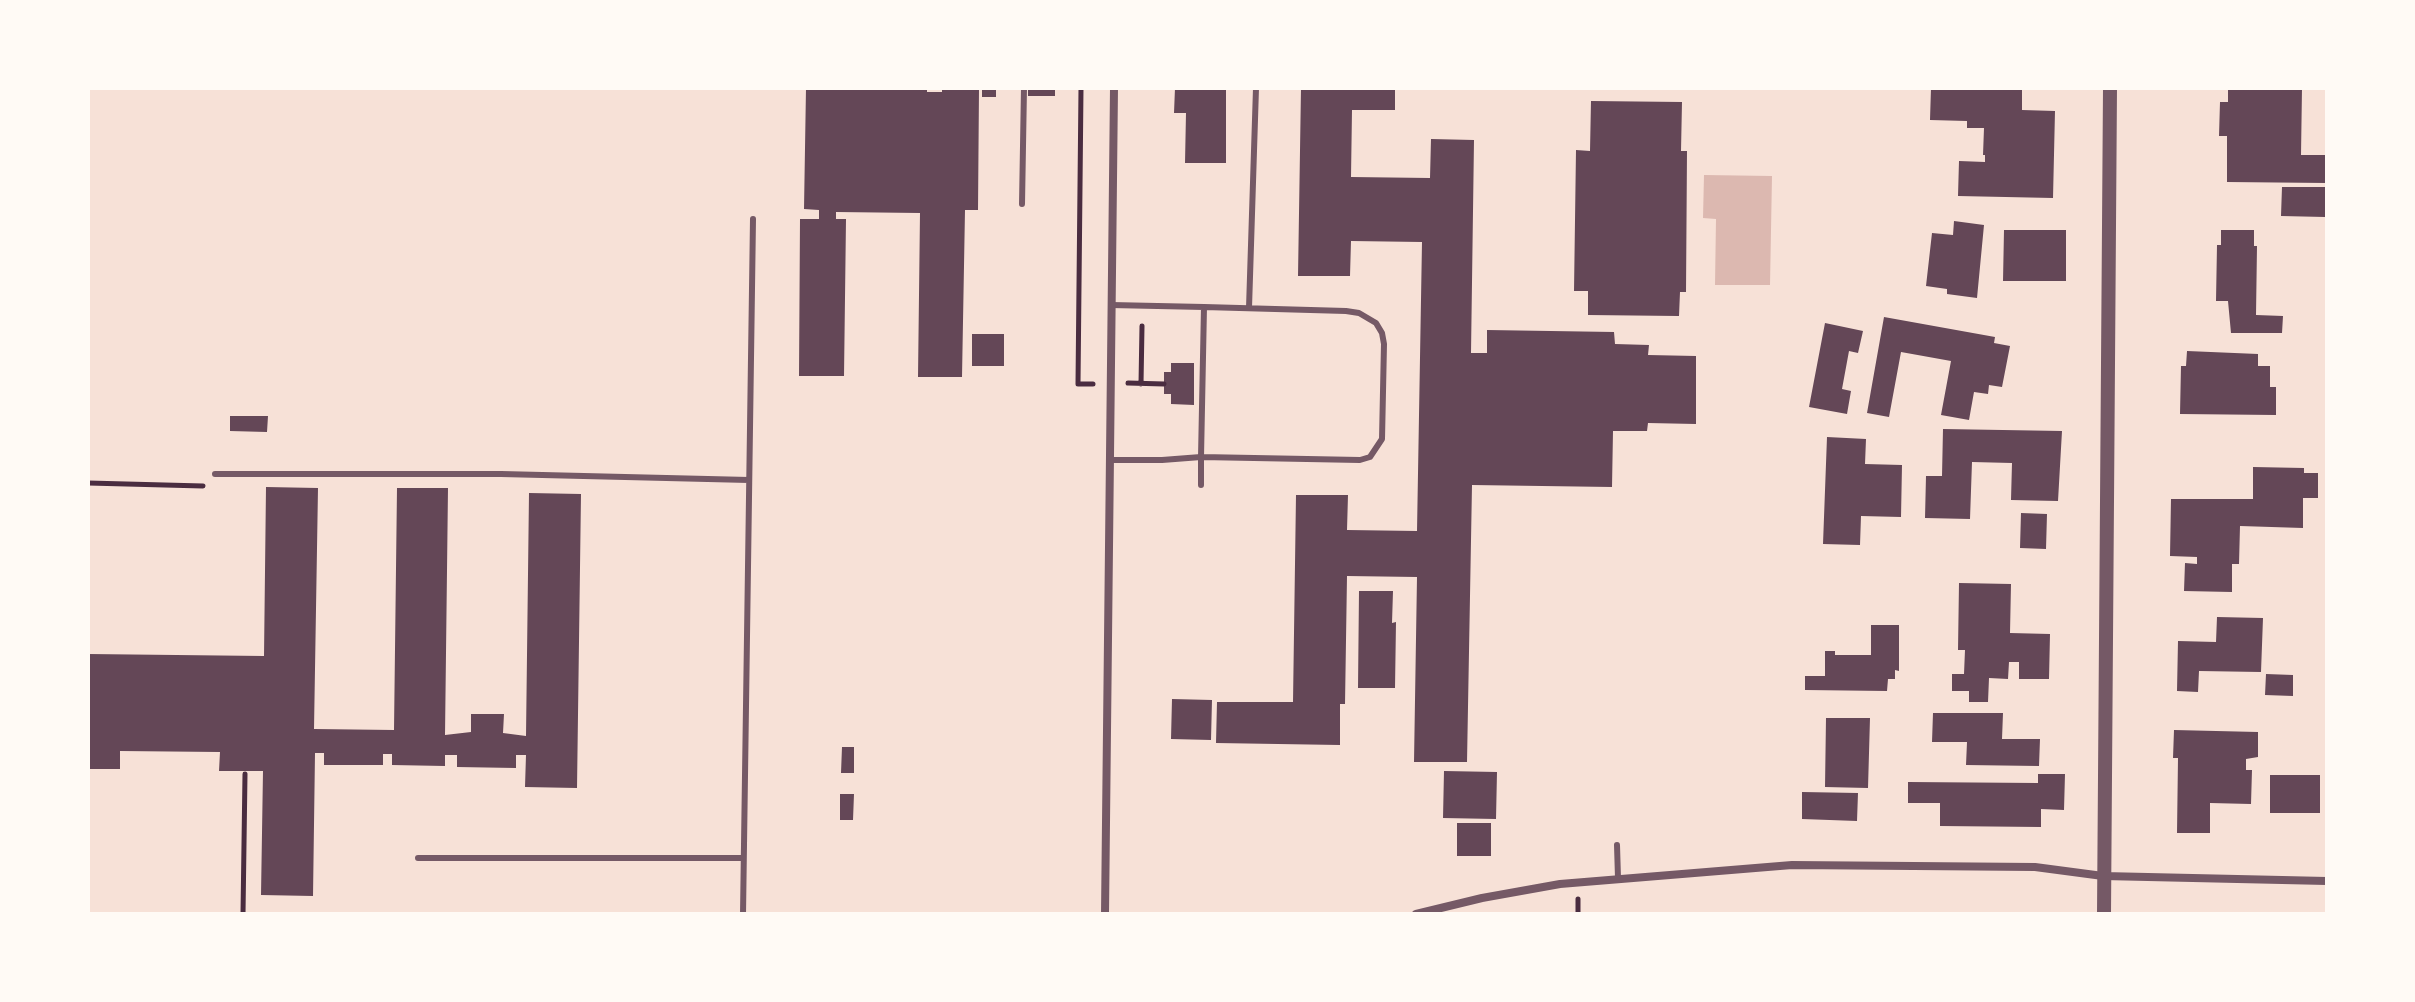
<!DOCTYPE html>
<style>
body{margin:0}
#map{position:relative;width:2415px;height:1002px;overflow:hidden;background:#f7e1d7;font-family:Figtree,sans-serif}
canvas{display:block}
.frame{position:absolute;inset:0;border:90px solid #fffaf5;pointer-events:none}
</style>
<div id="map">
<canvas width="2415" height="1002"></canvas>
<div class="frame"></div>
</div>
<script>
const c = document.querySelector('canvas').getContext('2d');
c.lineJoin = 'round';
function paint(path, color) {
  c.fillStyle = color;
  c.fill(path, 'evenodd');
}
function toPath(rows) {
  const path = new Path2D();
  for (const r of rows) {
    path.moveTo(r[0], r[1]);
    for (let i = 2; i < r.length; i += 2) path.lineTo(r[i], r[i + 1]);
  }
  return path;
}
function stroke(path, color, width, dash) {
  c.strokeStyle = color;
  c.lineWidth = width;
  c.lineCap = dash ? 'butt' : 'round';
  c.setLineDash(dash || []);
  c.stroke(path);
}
const water = toPath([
 [1704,175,1772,176,1770,285,1715,285,1716,219,1703,218]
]);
const building = toPath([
 [806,88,927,88,927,92,942,92,942,90,950,88,979,88,978,210,965,210,962,377,918,377,920,213,836,212,836,219,846,219,844,376,799,376,800,219,819,219,819,210,804,209],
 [982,88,996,88,996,97,982,97],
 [1028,88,1055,88,1055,96,1028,96],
 [1175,88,1226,88,1226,163,1185,163,1186,113,1174,113],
 [1301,88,1395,88,1395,110,1352,110,1351,177,1430,178,1431,139,1474,140,1471,353,1487,353,1487,330,1614,332,1615,344,1649,345,1648,355,1696,356,1696,424,1648,423,1647,431,1613,431,1612,487,1472,485,1467,762,1414,762,1417,577,1347,576,1345,704,1340,704,1340,745,1216,743,1217,702,1293,702,1296,495,1348,495,1347,530,1417,531,1422,242,1351,241,1350,276,1298,276],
 [1931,88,2022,88,2022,110,2055,111,2053,198,1958,196,1959,161,1985,162,1985,155,1983,155,1984,128,1967,128,1967,121,1930,120],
 [2228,88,2302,88,2301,155,2327,155,2327,183,2227,182,2227,136,2219,136,2220,102,2228,102],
 [1591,101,1682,102,1681,151,1687,151,1686,292,1680,292,1679,316,1588,315,1588,291,1574,291,1576,150,1590,151],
 [2282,187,2325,187,2325,217,2281,216],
 [1954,221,1984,225,1977,298,1947,294,1947,289,1926,286,1932,233,1953,235],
 [2004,230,2066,230,2066,281,2003,281],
 [2221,230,2254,230,2254,246,2257,246,2256,315,2283,316,2282,333,2231,333,2228,301,2216,301,2217,245,2221,245],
 [1884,317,1995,337,1994,343,2010,346,2002,387,1989,385,1988,394,1974,392,1969,420,1941,415,1951,361,1901,352,1889,417,1867,413],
 [1825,323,1863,331,1858,353,1849,351,1842,389,1851,391,1847,414,1809,407],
 [972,334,1004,334,1004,366,972,366],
 [2187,351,2258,354,2258,366,2270,366,2270,387,2276,387,2276,415,2180,414,2181,366,2186,366],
 [1171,363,1194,363,1194,405,1171,404,1171,394,1164,394,1164,372,1171,372],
 [230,416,268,416,267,432,230,431],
 [1943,429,2062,431,2058,501,2011,500,2012,463,1972,462,1970,519,1925,518,1926,476,1942,476],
 [1827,437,1866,439,1865,464,1902,465,1901,517,1861,516,1860,545,1823,544],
 [2253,467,2304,468,2304,473,2318,473,2318,498,2303,498,2303,528,2240,526,2239,564,2232,564,2232,592,2184,591,2185,563,2197,564,2197,557,2170,556,2171,499,2253,499],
 [266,487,318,488,314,729,394,730,397,488,448,488,445,735,471,732,471,714,504,714,503,733,526,736,529,493,581,494,577,788,525,787,526,755,516,755,516,768,457,767,457,755,445,755,445,766,392,765,392,754,383,754,383,765,324,765,324,753,315,753,313,896,261,895,263,771,219,771,220,752,120,751,120,769,88,769,88,654,264,656],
 [2021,513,2047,514,2046,549,2020,548],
 [1959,583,2011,584,2010,633,2050,634,2049,679,2019,679,2019,662,2009,662,2008,679,1989,678,1988,702,1969,702,1969,691,1952,691,1952,674,1964,674,1965,650,1958,650],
 [1359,591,1393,591,1392,623,1396,622,1395,688,1358,688],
 [2217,617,2263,618,2261,672,2199,671,2198,692,2177,691,2178,641,2216,642],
 [1871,625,1899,625,1899,671,1895,670,1895,679,1888,679,1887,691,1805,690,1805,676,1825,676,1825,651,1835,651,1835,655,1871,655],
 [2266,674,2293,675,2293,696,2265,695],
 [1172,699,1212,700,1211,740,1171,739],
 [1933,713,2003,713,2002,739,2040,739,2039,766,1966,765,1967,742,1932,742],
 [1826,718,1870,718,1868,788,1825,787],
 [2174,730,2258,732,2258,757,2246,759,2246,770,2252,770,2251,804,2210,803,2210,833,2177,833,2178,758,2173,758],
 [842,747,854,747,854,773,841,773],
 [1444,771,1497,772,1496,819,1443,818],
 [2038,774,2065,774,2064,810,2041,809,2041,827,1940,826,1940,803,1908,803,1908,782,2038,783],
 [2270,775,2320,775,2320,813,2270,813],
 [1802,792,1858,793,1857,821,1802,819],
 [840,794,854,794,853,820,840,820],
 [1457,823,1491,823,1491,856,1457,856]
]);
const path = toPath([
 [1081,88,1078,384,1093,384],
 [1128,383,1164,384],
 [1141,384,1142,326],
 [88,483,203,486],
 [1578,899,1578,914],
 [243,914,245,774]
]);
const service = toPath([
 [1022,204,1024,88],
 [1111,305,1204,307],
 [1249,308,1256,88],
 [1111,460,1162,460,1201,457,1360,460,1370,457,1382,439,1384,344,1382,333,1376,323,1359,313,1346,311,1204,307,1201,457,1201,485],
 [215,474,501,474,749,480],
 [1617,845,1618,878],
 [418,858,743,858],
 [743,914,753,219]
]);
const minor = toPath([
 [1105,914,1114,88],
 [1416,914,1482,898,1560,884,1792,865,2035,867,2103,876,2327,881]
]);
const tertiary = toPath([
 [2104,914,2110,88]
]);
paint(water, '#dcb8b0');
paint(building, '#644757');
stroke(path, '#4a2c40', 5);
stroke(service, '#755966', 6);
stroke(minor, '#755966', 8);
stroke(tertiary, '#755966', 14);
</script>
